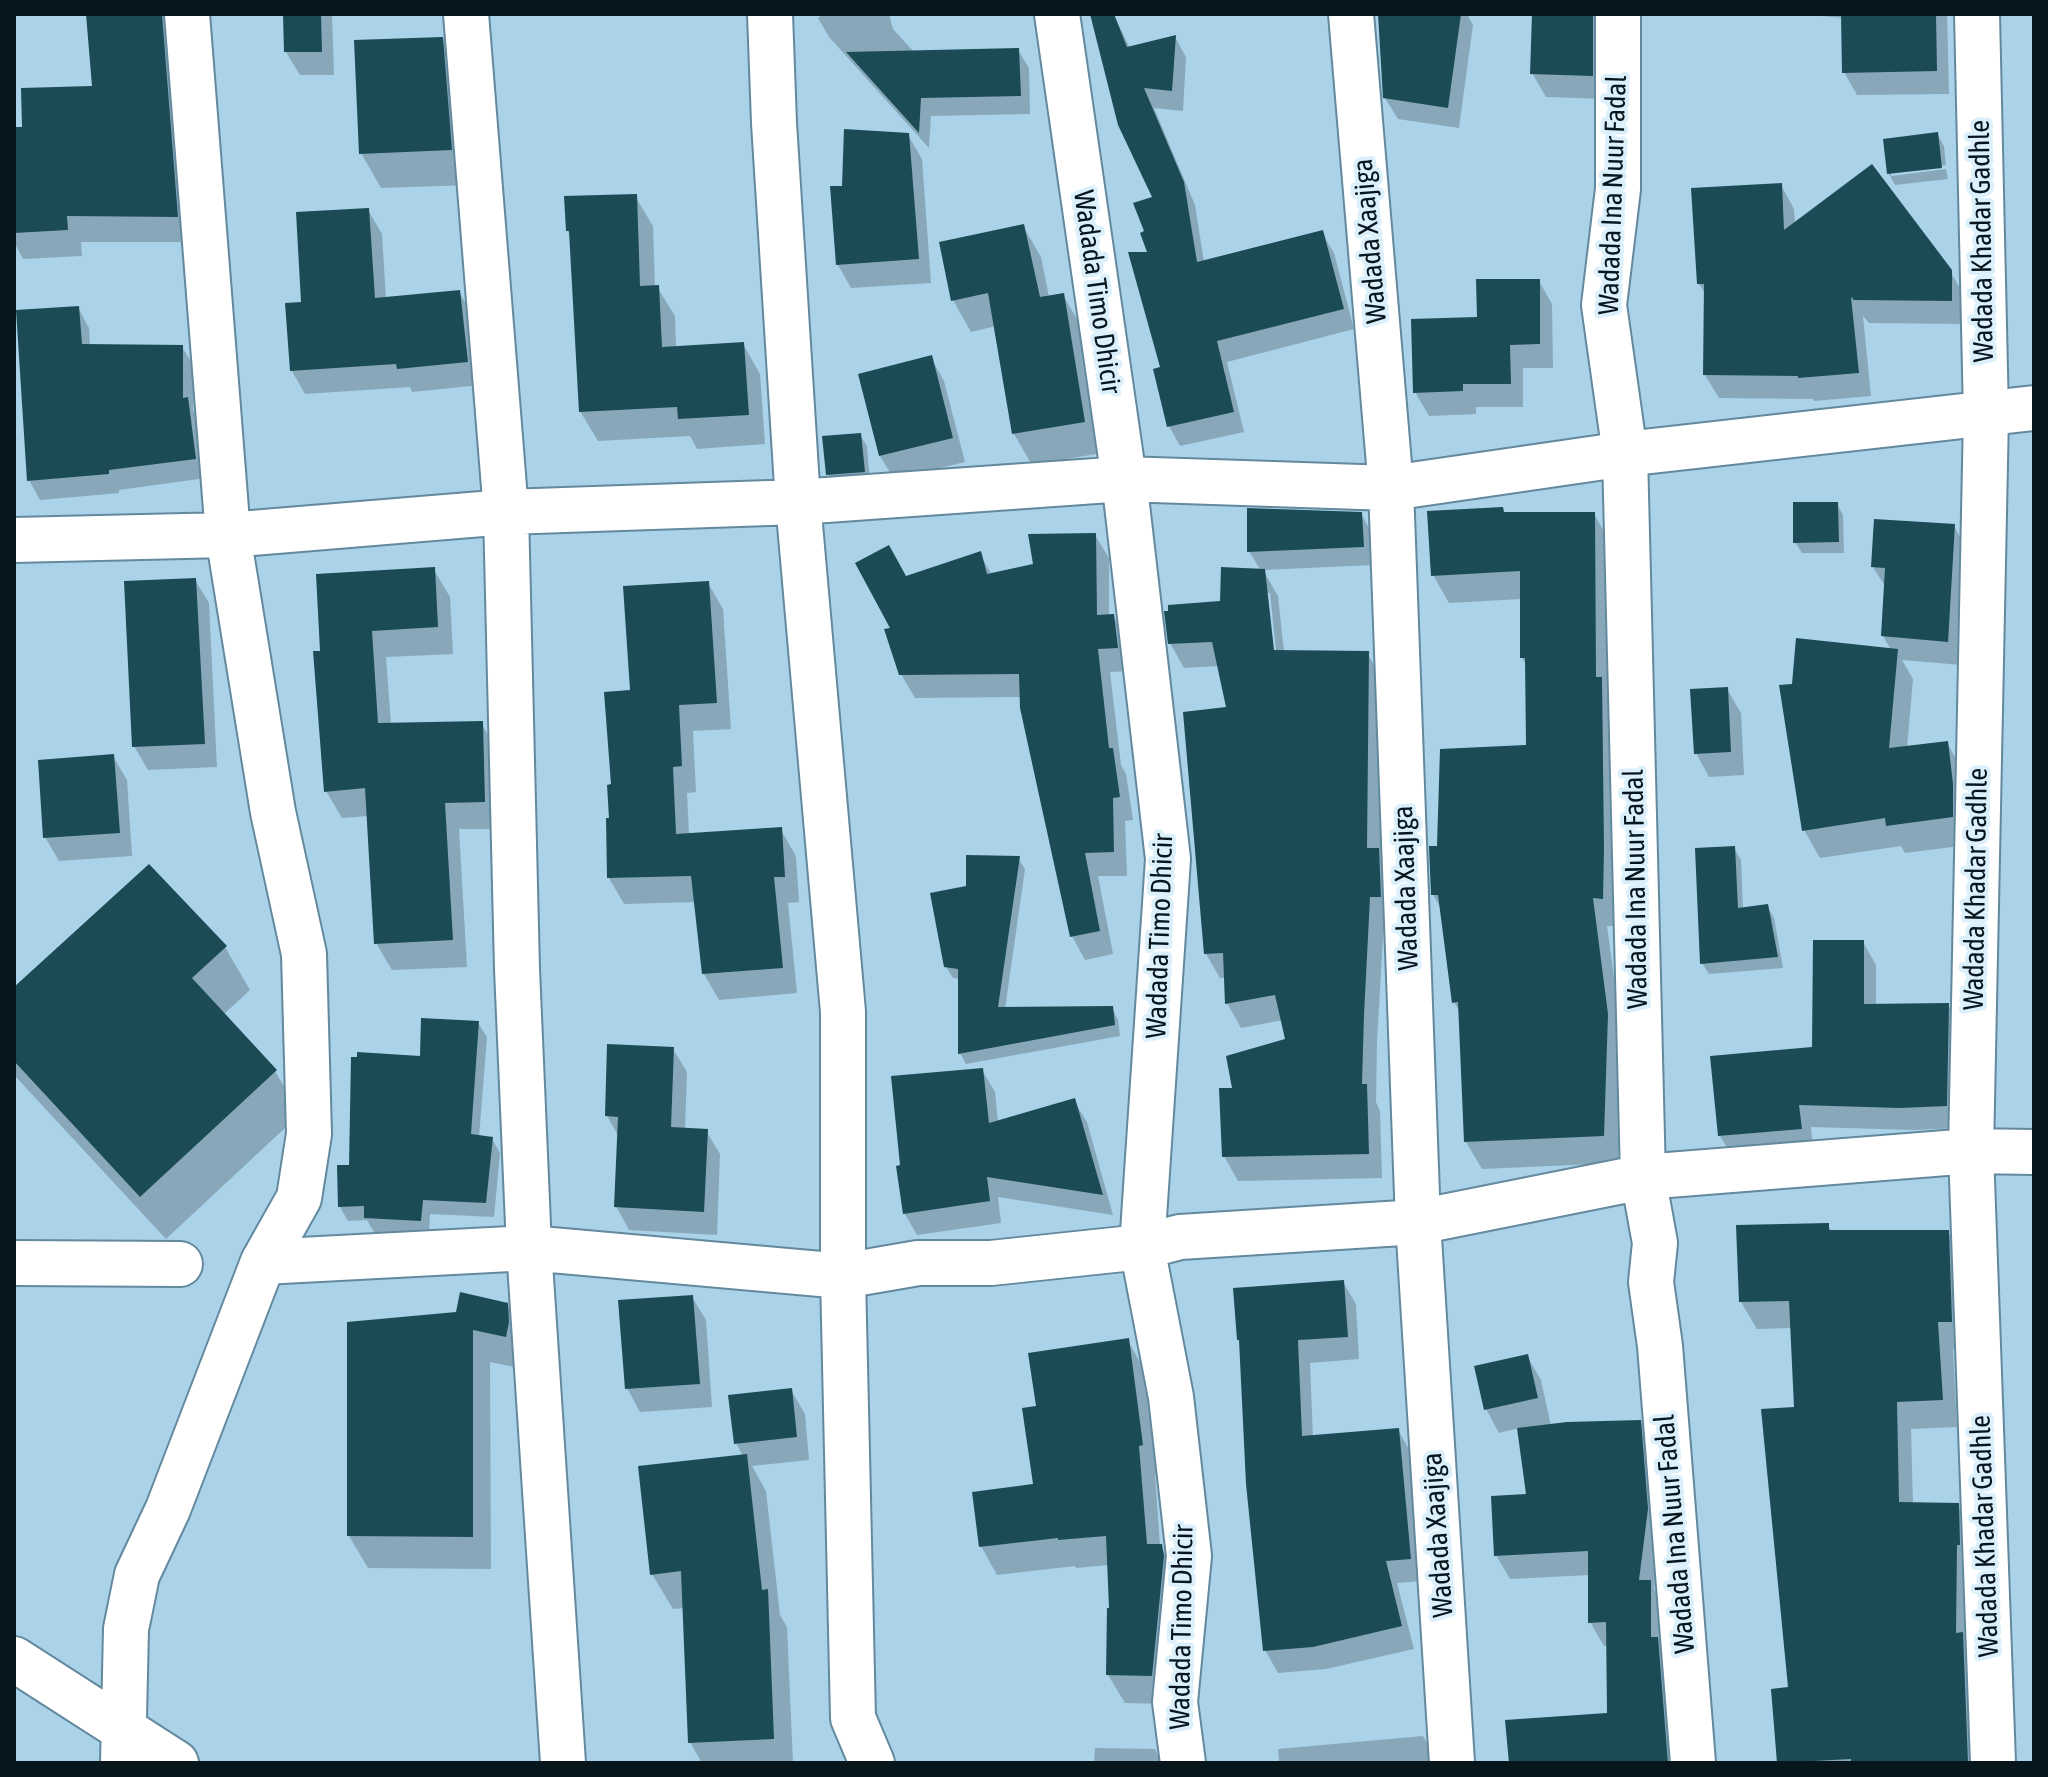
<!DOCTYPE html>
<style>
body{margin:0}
#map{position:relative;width:2048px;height:1777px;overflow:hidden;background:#aad2e9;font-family:"Asap Condensed",sans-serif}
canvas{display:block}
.frame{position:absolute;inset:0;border:16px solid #07151d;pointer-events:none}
</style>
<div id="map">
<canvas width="2048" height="1777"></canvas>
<div class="frame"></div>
</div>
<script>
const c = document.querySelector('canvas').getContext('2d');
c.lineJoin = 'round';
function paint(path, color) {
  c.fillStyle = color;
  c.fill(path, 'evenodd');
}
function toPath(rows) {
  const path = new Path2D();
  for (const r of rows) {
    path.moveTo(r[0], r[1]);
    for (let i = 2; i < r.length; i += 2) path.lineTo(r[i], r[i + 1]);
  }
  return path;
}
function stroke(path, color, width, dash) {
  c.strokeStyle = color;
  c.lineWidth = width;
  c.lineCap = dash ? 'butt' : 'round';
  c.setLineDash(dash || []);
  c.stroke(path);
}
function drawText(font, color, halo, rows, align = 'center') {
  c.font = font + ' "Asap Condensed",sans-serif';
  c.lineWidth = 8;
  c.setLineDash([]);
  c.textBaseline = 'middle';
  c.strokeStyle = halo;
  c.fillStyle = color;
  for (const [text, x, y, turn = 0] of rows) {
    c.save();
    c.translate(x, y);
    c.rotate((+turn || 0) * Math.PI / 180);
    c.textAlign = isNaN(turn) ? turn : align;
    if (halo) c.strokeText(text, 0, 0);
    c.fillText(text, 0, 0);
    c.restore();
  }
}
const shadow = toPath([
 [88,14,177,14,192,242,81,242,82,256,23,259,14,242,14,129,24,129,94,88],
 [285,14,332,14,334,75,300,75,286,52],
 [823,14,889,14,893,29,914,52,1018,50,1029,68,1030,114,931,116,929,148,829,37,818,18],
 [1092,14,1113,14,1130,48,1175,37,1186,57,1183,111,1154,108,1195,205,1204,262,1322,233,1334,253,1354,329,1227,362,1244,432,1180,446,1169,426,1146,232,1154,198],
 [1380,14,1467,14,1473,25,1459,128,1398,119,1385,98],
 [1534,14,1595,14,1607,34,1606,99,1546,97,1532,73],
 [1800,14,1947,14,1949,94,1857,95,1844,72,1843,18],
 [442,39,462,75,471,185,381,188,361,153],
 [1937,134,1944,146,1946,165,1891,172,1891,176,1946,169,1948,179,1895,185,1889,174,1885,141],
 [908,135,922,159,931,283,851,288,838,265,844,188],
 [1781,185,1794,209,1795,224,1950,271,1964,295,1964,324,1869,323,1863,316,1871,396,1814,401,1813,399,1719,398,1705,375,1706,295,1699,284],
 [635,196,653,226,655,287,657,287,675,316,676,348,743,344,760,374,765,444,697,449,690,436,598,441,580,411,571,237,568,231],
 [368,210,382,234,386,299,459,292,473,315,480,385,412,392,410,387,305,394,292,371,303,304],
 [1023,226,1041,257,1049,297,1063,295,1081,326,1102,453,1032,465,1014,434,996,326,971,332,953,300],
 [1539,281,1552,304,1553,368,1523,368,1523,407,1476,407,1476,414,1429,416,1415,392,1479,319],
 [78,308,89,328,90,346,182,347,194,366,193,410,198,419,206,478,119,490,119,493,40,500,29,480],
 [931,358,944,381,965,462,894,479,880,456],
 [860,435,867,446,870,483,834,486,828,474],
 [1837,504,1843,515,1844,553,1802,553,1795,542],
 [1361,514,1372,533,1374,565,1263,570,1278,596,1284,652,1367,653,1382,678,1381,854,1392,874,1394,921,1384,921,1377,1041,1376,1102,1380,1111,1382,1178,1238,1181,1224,1156,1234,1090,1288,1040,1283,1020,1241,1028,1227,1003,1226,978,1220,978,1206,954,1229,709,1220,666,1184,668,1170,643,1261,571,1249,551],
 [1266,593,1270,593,1277,660,1273,660],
 [1505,514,1594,514,1610,542,1617,926,1607,926,1623,1043,1618,1163,1482,1169,1466,1142,1460,1013,1454,1002,1442,910,1433,895,1439,848,1528,747,1527,666,1522,658,1522,599,1449,603,1433,575],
 [1954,526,1967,550,1961,665,1902,660,1913,679,1907,748,1947,743,1963,771,1968,845,1905,853,1901,846,1820,858,1804,830,1794,686,1891,650,1883,636,1886,588,1873,567],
 [1095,535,1109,558,1109,617,1113,616,1127,640,1131,671,1110,672,1121,765,1126,774,1133,820,1125,821,1127,876,1098,876,1113,954,1085,960,1072,936,1021,697,915,698,901,674,893,630,906,578,980,554,992,575,1035,566],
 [434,570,450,597,453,654,386,657,391,724,481,723,497,750,499,829,459,829,467,967,392,970,376,943,369,816,342,818,326,791,322,652],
 [195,580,209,603,217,767,148,770,134,746],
 [708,583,723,609,731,729,693,731,696,792,687,793,689,835,781,830,796,856,799,902,788,903,797,993,719,1000,704,974,696,902,624,904,609,878,613,786,633,692],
 [1727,689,1741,713,1744,775,1709,777,1696,753],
 [113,756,127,780,132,856,59,861,45,837],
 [1734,848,1741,860,1743,910,1767,906,1774,918,1783,968,1709,974,1702,963],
 [1018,858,1025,869,1005,1009,1112,1008,1118,1020,1120,1036,966,1064,960,1053,960,979,953,978,946,967,968,888],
 [1863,942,1876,965,1876,1006,1948,1005,1961,1028,1959,1128,1914,1130,1811,1127,1813,1151,1734,1159,1720,1136,1713,1058,1814,1049],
 [225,947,250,990,223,1015,275,1071,300,1114,166,1239,14,1075,14,990],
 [478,1023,487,1037,479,1137,492,1139,500,1153,494,1217,430,1214,429,1235,374,1232,367,1220,348,1221,340,1207,351,1167,422,1058],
 [673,1049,687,1072,685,1130,706,1131,720,1154,717,1235,629,1230,616,1206,619,1137,607,1116],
 [982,1070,995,1092,998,1123,1074,1101,1087,1122,1113,1215,998,1197,1001,1223,917,1235,905,1214,902,1167],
 [1828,1225,1832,1232,1948,1232,1964,1259,1967,1348,1953,1349,1957,1427,1911,1429,1913,1504,1957,1505,1973,1533,1982,1763,1779,1763,1773,1691,1790,1689,1796,1409,1792,1328,1757,1329,1741,1302],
 [1343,1282,1356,1304,1359,1359,1310,1363,1313,1438,1398,1430,1411,1453,1423,1581,1397,1583,1414,1649,1326,1669,1278,1673,1265,1650,1242,1343],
 [692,1297,706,1320,712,1407,640,1412,627,1388],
 [506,1304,525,1337,524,1369,490,1362,491,1569,368,1568,349,1536,458,1314],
 [1128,1341,1144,1369,1159,1474,1155,1474,1160,1546,1178,1574,1168,1704,1125,1703,1108,1675,1111,1611,1109,1565,1076,1568,1075,1566,997,1575,981,1546,1035,1486,1039,1407],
 [1527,1356,1541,1380,1551,1426,1640,1422,1653,1446,1660,1534,1654,1589,1663,1606,1678,1763,1511,1763,1609,1714,1609,1646,1604,1646,1590,1622,1590,1575,1510,1579,1496,1555,1528,1495,1519,1428,1499,1433,1486,1409],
 [791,1390,805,1414,809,1460,752,1466,766,1491,780,1615,787,1627,793,1763,702,1763,690,1742,685,1608,673,1609,652,1574,743,1456,736,1443],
 [1423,1736,1439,1763,1279,1763,1278,1749],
 [1095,1748,1155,1749,1162,1763,1094,1763]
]);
const building = toPath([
 [86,14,162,14,178,217,67,216,68,230,14,233,14,127,22,127,21,88,92,86],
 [283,14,321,14,322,52,284,52],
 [1090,14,1114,14,1127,47,1176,35,1172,91,1144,88,1184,182,1197,262,1323,230,1344,309,1217,341,1234,412,1167,427,1153,369,1160,367,1128,252,1147,252,1140,233,1144,231,1133,203,1152,197,1118,125],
 [1378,14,1461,14,1448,108,1383,98],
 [1532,14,1593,14,1593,76,1530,74],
 [1841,14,1936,14,1937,71,1842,73],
 [443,37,452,150,359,154,354,40],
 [1019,48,1021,96,921,98,919,133,846,52],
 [844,129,909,133,919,259,836,265,830,186,842,186],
 [1938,132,1942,168,1887,174,1883,139],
 [1872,164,1952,270,1952,301,1854,300,1851,297,1859,373,1798,378,1798,376,1703,375,1704,284,1697,284,1691,188,1782,183,1784,230],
 [637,194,640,286,659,285,662,347,744,342,749,415,678,419,677,407,579,412,569,231,566,231,564,196],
 [369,208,375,298,460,290,468,362,397,369,396,364,290,371,285,303,301,302,296,212],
 [1024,224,1040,297,1064,293,1085,422,1012,434,988,293,951,301,939,242],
 [1476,279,1540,279,1540,344,1510,345,1511,384,1463,384,1463,391,1413,393,1411,319,1477,317],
 [79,306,82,344,183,345,183,398,188,397,196,459,109,470,109,474,27,481,16,310],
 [932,355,953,438,879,456,858,374],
 [861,433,865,472,826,475,822,436],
 [1793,502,1838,502,1839,542,1793,543],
 [1503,507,1504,512,1595,512,1596,677,1602,677,1604,849,1603,899,1593,898,1608,1014,1604,1136,1464,1142,1458,1002,1452,1003,1438,895,1431,895,1429,846,1437,846,1440,749,1526,745,1525,658,1520,658,1520,571,1431,576,1427,511],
 [1247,508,1362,512,1364,547,1247,552],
 [1874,519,1955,524,1948,642,1881,636,1885,568,1871,567],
 [1096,533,1097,615,1114,614,1118,648,1098,649,1109,748,1113,748,1120,797,1113,798,1114,852,1085,853,1100,931,1070,937,1020,708,1019,674,899,675,884,629,890,628,855,563,889,545,906,576,981,551,987,574,1033,564,1028,534],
 [435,567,438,627,372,631,378,723,483,721,485,802,445,803,453,940,374,944,365,788,324,792,313,651,320,651,316,574],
 [1221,567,1265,569,1274,650,1369,651,1367,848,1379,848,1381,897,1370,897,1364,1015,1362,1084,1367,1084,1369,1154,1222,1157,1219,1088,1232,1088,1226,1056,1285,1039,1275,995,1225,1004,1223,953,1204,954,1183,712,1226,707,1212,642,1168,644,1164,611,1168,611,1168,605,1220,601],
 [196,578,205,744,132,747,124,581],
 [709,581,717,703,679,705,682,766,673,767,676,834,782,827,785,877,774,877,783,968,702,974,691,876,607,878,606,818,609,818,607,785,611,784,604,692,630,690,623,586],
 [1796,638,1898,649,1889,748,1948,741,1953,784,1953,817,1886,826,1885,818,1802,831,1779,685,1792,684],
 [1728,687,1731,752,1694,754,1690,689],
 [114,754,120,833,43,838,38,760],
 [1735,846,1738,908,1768,904,1778,957,1700,964,1695,848],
 [966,855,1020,856,998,1007,1113,1006,1115,1025,958,1054,958,969,944,967,930,893,966,886],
 [149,864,227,946,192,978,277,1070,140,1197,14,1061,14,987],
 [1813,940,1864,940,1864,1004,1949,1003,1947,1106,1900,1108,1799,1105,1802,1129,1718,1136,1710,1056,1812,1047],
 [421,1018,479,1021,471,1134,493,1137,486,1203,423,1200,421,1221,364,1218,364,1206,338,1207,337,1165,349,1165,351,1057,357,1057,357,1052,420,1056],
 [607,1044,674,1047,671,1127,708,1129,704,1212,614,1207,618,1117,605,1116],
 [983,1068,989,1123,1075,1098,1103,1195,987,1177,990,1201,903,1214,896,1166,900,1165,891,1076],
 [1829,1223,1829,1230,1949,1230,1952,1322,1938,1322,1943,1400,1897,1402,1899,1502,1959,1503,1960,1545,1957,1545,1956,1633,1963,1632,1968,1763,1851,1763,1851,1759,1777,1763,1771,1689,1788,1687,1761,1409,1794,1407,1789,1301,1739,1302,1736,1225],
 [1344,1280,1348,1337,1298,1340,1302,1436,1399,1428,1411,1559,1386,1561,1402,1626,1313,1647,1263,1651,1246,1484,1239,1340,1237,1340,1233,1288],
 [460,1292,508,1303,509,1322,506,1337,473,1330,473,1537,347,1536,347,1322,456,1312],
 [693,1295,700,1384,625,1389,618,1300],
 [1129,1338,1143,1445,1139,1446,1147,1544,1162,1544,1164,1556,1152,1676,1106,1675,1107,1608,1109,1608,1106,1536,1058,1540,1058,1538,979,1547,972,1492,1033,1484,1022,1408,1036,1406,1028,1353],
 [1528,1354,1538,1398,1484,1410,1474,1366],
 [792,1388,797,1437,734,1444,728,1395],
 [1641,1420,1648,1509,1639,1580,1651,1580,1651,1637,1658,1637,1668,1763,1509,1763,1505,1720,1607,1713,1606,1622,1588,1623,1588,1551,1494,1556,1491,1496,1526,1494,1517,1428,1567,1422],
 [747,1454,762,1590,768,1589,774,1739,688,1743,681,1571,650,1575,638,1466]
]);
const street = toPath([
 [466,14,506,512,517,969,529,1248,563,1763],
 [770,14,774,123,798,502,843,1012,843,1276,853,1718,872,1763],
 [1057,14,1124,479,1168,859,1142,1247,1171,1397,1189,1556,1175,1702,1183,1763],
 [1351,14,1391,488,1418,1222,1452,1763],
 [1618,14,1618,189,1604,305,1625,454,1643,1177,1655,1243,1651,1282,1660,1346,1693,1763],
 [1977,14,1986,415,1971,1151,1993,1763],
 [14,540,228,535,506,512,798,502,1124,479,1391,488,1625,454,2034,408],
 [263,1262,529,1248,843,1276,918,1263,991,1263,1142,1247,1180,1237,1418,1222,1643,1177,1971,1151,2034,1152],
 [14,1263,180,1264],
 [14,1659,176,1763],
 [123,1763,126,1629,137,1575,168,1509,263,1262,299,1198,309,1134,304,954,273,812,228,535,187,14]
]);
const streetNames = [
 ["Wadada Ina Nuur Fadal",1613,195,-88],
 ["Wadada Xaajiga",1370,241,-95],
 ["Wadada Khadar Gadhle",1982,241,-91],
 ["Wadada Timo Dhicir",1097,292,82],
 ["Wadada Xaajiga",1406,888,-92],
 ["Wadada Ina Nuur Fadal",1636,889,-91],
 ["Wadada Khadar Gadhle",1976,889,-89],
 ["Wadada Timo Dhicir",1160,936,-88],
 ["Wadada Ina Nuur Fadal",1675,1534,-95],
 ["Wadada Xaajiga",1438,1535,-94],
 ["Wadada Khadar Gadhle",1985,1536,-92],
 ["Wadada Timo Dhicir",1182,1627,-89]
];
paint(shadow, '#0003');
paint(building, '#1b4b54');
stroke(street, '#63899e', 48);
stroke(street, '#fff', 44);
drawText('28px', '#07151d', '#dbf0fb', streetNames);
</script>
